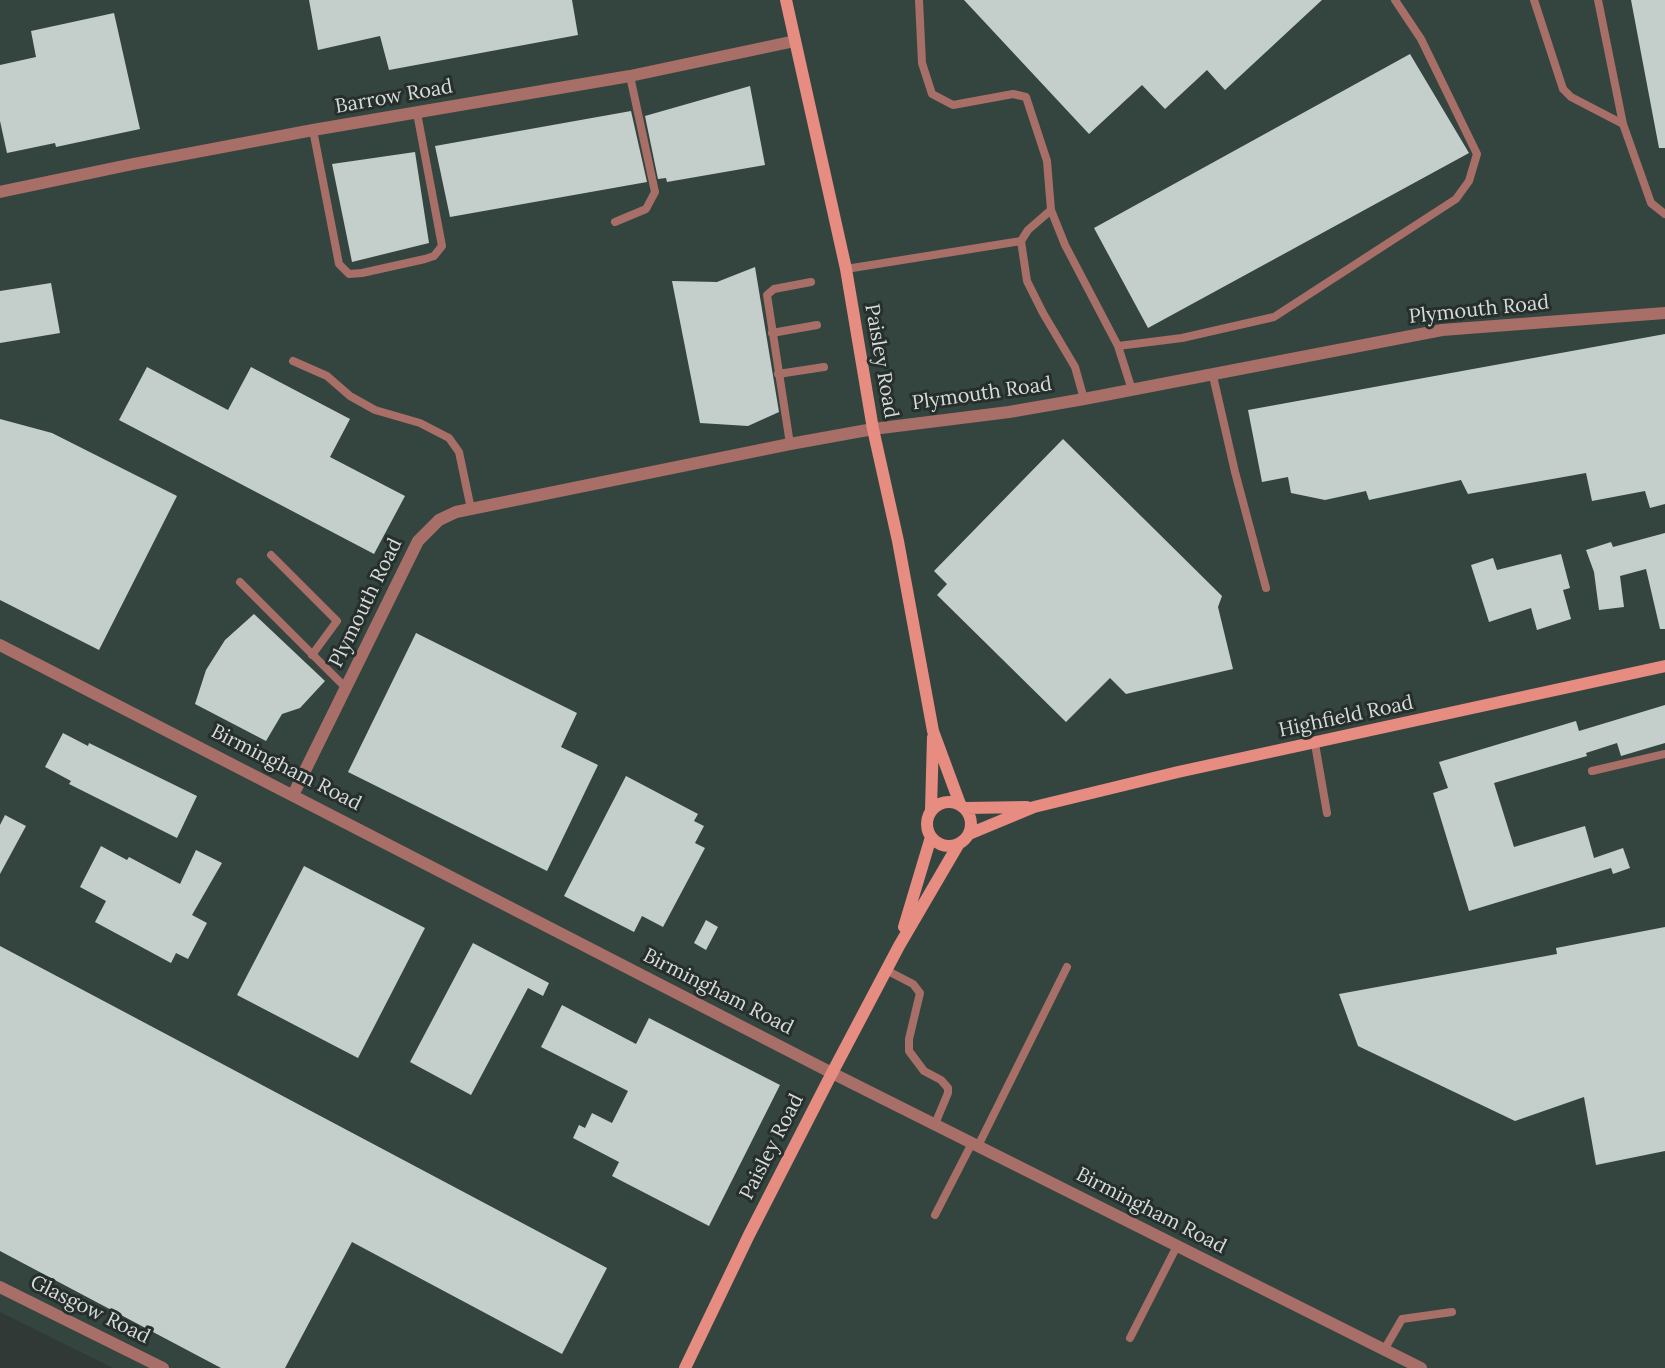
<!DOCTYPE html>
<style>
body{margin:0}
canvas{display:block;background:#303936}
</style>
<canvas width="1665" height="1368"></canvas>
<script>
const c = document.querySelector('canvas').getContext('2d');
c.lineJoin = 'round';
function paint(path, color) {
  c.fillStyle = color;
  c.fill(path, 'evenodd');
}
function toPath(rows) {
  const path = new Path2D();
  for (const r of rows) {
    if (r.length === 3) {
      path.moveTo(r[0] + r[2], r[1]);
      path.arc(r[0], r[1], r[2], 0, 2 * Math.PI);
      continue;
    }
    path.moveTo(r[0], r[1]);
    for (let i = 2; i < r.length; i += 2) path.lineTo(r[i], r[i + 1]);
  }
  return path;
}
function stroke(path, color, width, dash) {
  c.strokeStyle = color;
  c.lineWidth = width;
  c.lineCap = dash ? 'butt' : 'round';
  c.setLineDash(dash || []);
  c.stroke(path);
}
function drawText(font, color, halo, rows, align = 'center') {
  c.font = font + ' Lora,serif';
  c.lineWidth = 6;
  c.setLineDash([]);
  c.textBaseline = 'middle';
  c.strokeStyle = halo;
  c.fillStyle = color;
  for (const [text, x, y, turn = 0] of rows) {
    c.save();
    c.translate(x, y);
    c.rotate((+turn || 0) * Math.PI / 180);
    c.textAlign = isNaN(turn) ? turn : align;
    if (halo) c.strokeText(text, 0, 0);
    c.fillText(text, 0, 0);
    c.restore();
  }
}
const built = toPath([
 [0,0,1665,0,1665,1368,113,1368,0,1312]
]);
const building = toPath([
 [309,0,572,0,578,35,389,70,380,36,318,50],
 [964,0,1322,0,1225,90,1207,70,1165,109,1142,85,1089,134],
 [1631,0,1665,0,1665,148,1659,148],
 [114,13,140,129,56,147,55,143,7,153,0,121,0,65,36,57,31,31],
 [1410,54,1469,153,1148,328,1094,228],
 [750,86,765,165,667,182,666,178,658,179,645,116],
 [631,111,647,182,450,217,435,146],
 [415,152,429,243,352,262,332,164],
 [755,267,779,412,748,426,700,423,672,281,717,282],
 [51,283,60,333,0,343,0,291],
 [1665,334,1665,504,1650,508,1645,491,1592,501,1586,473,1468,494,1461,480,1369,500,1366,491,1325,500,1291,493,1288,477,1262,482,1248,410],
 [147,367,228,410,251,367,350,419,330,457,405,496,374,554,119,420],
 [0,419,52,433,177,496,99,650,0,600],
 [1063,439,1222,596,1218,607,1233,669,1126,694,1110,678,1066,722,937,595,947,584,934,571],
 [1665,533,1665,629,1660,629,1646,569,1620,576,1624,607,1599,610,1594,572,1586,550,1611,542,1613,547],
 [1561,554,1570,588,1563,590,1571,619,1537,630,1531,608,1489,622,1471,565,1493,558,1497,570],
 [254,614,325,681,300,708,282,714,266,741,195,704,206,670,225,640],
 [416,633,577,713,561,747,598,765,547,871,348,772],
 [1665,705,1665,743,1621,756,1617,743,1586,753,1587,756,1494,783,1514,847,1585,826,1594,858,1623,848,1630,868,1613,874,1611,868,1469,911,1433,793,1448,788,1439,762,1576,721,1579,731],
 [63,733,88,746,89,743,197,796,177,838,69,784,71,781,45,767],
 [626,776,698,814,694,821,704,826,695,843,705,848,663,927,642,916,634,932,564,896],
 [5,815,26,826,0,874,0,825],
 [101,846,127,860,129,857,180,884,196,850,222,863,192,915,207,923,188,959,176,953,171,963,95,922,106,901,80,887],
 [304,866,425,928,358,1058,237,995],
 [706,920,718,927,706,950,694,943],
 [1665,927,1665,1151,1596,1165,1584,1097,1515,1121,1358,1046,1339,994,1557,954,1556,948],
 [473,943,549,983,543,996,528,988,471,1095,410,1062],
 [0,946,607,1268,562,1354,352,1242,285,1368,221,1368,0,1251],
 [562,1005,636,1044,649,1018,780,1085,709,1226,612,1176,619,1162,573,1138,579,1125,585,1128,592,1113,612,1123,628,1091,541,1047]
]);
const lane = toPath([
 [919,0,922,63,932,94,953,105,1013,94,1026,97,1047,161,1051,210,1065,245,1118,346,1132,390],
 [1534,0,1563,89,1571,97,1623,124,1651,203,1665,214],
 [1598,0,1623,124],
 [313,130,339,264,349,274,362,273,425,259,434,256,442,246,417,113],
 [1051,210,1028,230,1021,241,1027,281,1043,313,1075,367,1084,399],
 [615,222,646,209,655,192,630,76],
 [846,269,1021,241],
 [772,333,817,325],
 [1118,346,1182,338,1274,317,1456,199,1469,181,1477,154,1421,39,1395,0],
 [293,361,327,376,350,396,375,410,420,423,449,438,459,452,471,509],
 [778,374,824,367],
 [1213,376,1235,472,1266,588],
 [790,444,767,295,774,289,811,282],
 [271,555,337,621,312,655],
 [240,582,346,688],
 [1315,744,1327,813],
 [1592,771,1665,754],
 [886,970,913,984,920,993,909,1039,909,1051,924,1071,941,1080,948,1088,948,1093,935,1124],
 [978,1146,1067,967],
 [935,1215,972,1143],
 [1130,1338,1177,1246],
 [1384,1350,1402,1319,1452,1312]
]);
const street = toPath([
 [0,192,133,164,313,130,630,76,795,41],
 [0,645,832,1073,1421,1368],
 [294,793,418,541,439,520,456,512,790,444,873,429,1009,412,1084,399,1442,330,1665,313],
 [0,1287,163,1368]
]);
const secondary = toPath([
 [786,0,846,269,873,429,898,541,933,731,960,804],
 [949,824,22],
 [966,808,1027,807],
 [931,810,933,737],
 [969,834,1034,807,1178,772,1665,666],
 [904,927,931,837],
 [685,1368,749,1235,832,1073,899,946,958,845]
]);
const streetNames = [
 ["Barrow Road",394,97,-10],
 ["Plymouth Road",1479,310,-6],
 ["Paisley Road",881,361,80],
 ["Plymouth Road",982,394,-8],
 ["Plymouth Road",366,603,-64],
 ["Highfield Road",1346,717,-12],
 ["Birmingham Road",286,768,27],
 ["Birmingham Road",718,992,27],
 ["Paisley Road",772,1147,-63],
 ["Birmingham Road",1151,1211,27],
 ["Glasgow Road",90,1310,26]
];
paint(built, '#344540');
paint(building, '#c4cecb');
stroke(lane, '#a76f67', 8);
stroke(street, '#a76f67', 12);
stroke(secondary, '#e68c81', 12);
drawText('20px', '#d7dcdb', '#262f2c', streetNames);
</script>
